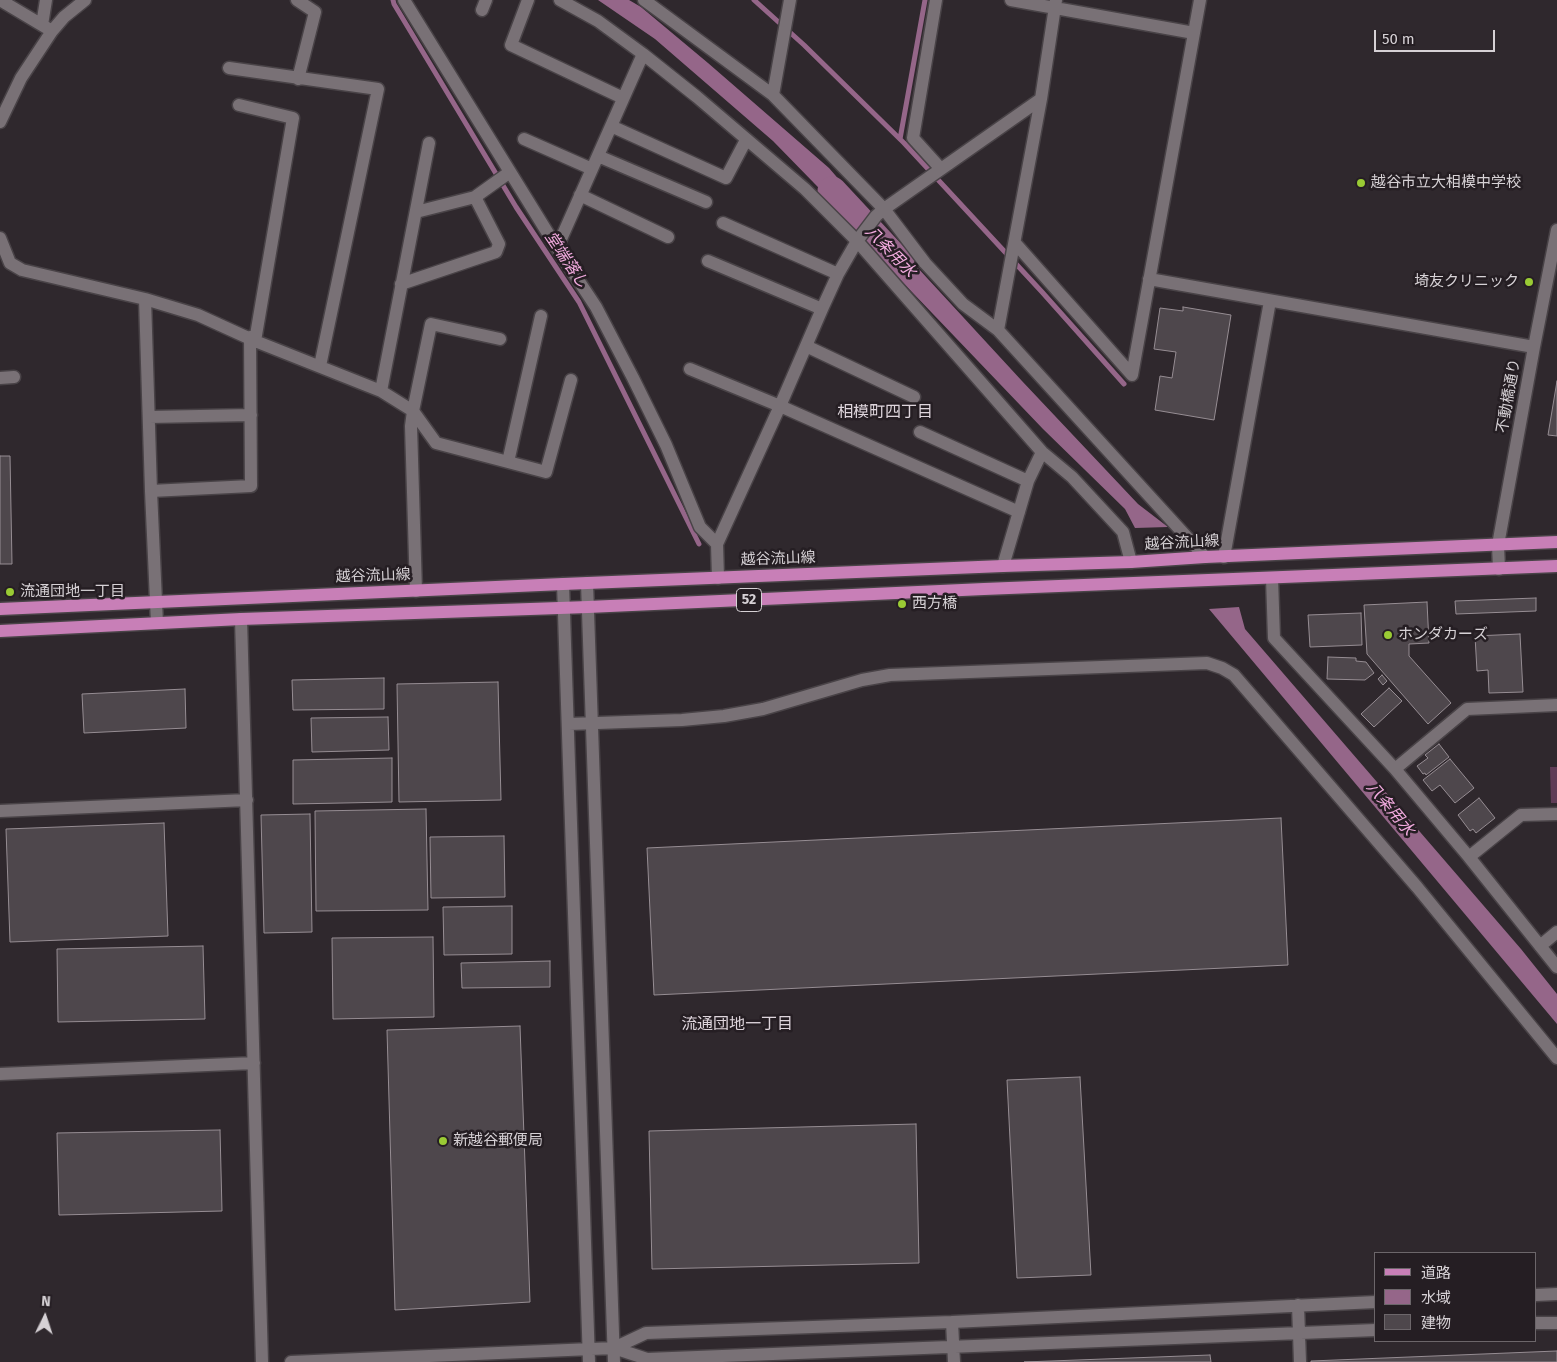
<!DOCTYPE html>
<meta charset="utf-8">
<style>
body{margin:0}
#map{position:relative;width:1557px;height:1362px;overflow:hidden;background:#2f282d;font-family:"Fira Sans","Noto Sans JP",sans-serif}
canvas{display:block}
.legend{position:absolute;left:1374px;top:1252px;width:162px;height:90px;box-sizing:border-box;background:#251e23;border:1px solid #6c666a;margin:0;padding:6px 9px;list-style:none;font-size:15px;color:#d6d1d5}
.legend li{display:flex;align-items:center;gap:10px;height:25px}
.legend b{width:25px;border:1px solid #6c666a}
.north{position:absolute;left:20px;top:1292px;width:50px;height:50px;-webkit-text-stroke:4px #251e23;paint-order:stroke;rotate:4deg;font-size:14px;font-weight:700;line-height:20px;text-align:center;color:#d6d1d5}
.north::after{content:'';display:block;margin:auto;width:18px;height:22px;background:#d6d1d5;clip-path:polygon(50% 0,100% 100%,50% 72%,0 100%)}
.scale{position:absolute;left:1374px;top:30px;width:121px;height:22px;box-sizing:border-box;border:2px solid #d6d1d5;border-top:0;padding-left:6px;font-size:15px;line-height:18px;white-space:nowrap;color:#d6d1d5;-webkit-text-stroke:4px #251e23;paint-order:stroke}
</style>
<div id="map">
<canvas width="1557" height="1362"></canvas>
<ul class="legend">
<li><b style="height:6px;background:#c87fb7"></b>道路</li>
<li><b style="height:14px;background:#956689"></b>水域</li>
<li><b style="height:14px;background:#4e474c"></b>建物</li>
</ul>
<div class="north">N</div>
<div class="scale">50 m</div>
</div>
<script>
const c = document.querySelector('canvas').getContext('2d');
c.lineJoin = 'round';
function paint(path, color) {
  c.fillStyle = color;
  c.fill(path, 'evenodd');
}
function toPath(rows) {
  const path = new Path2D();
  for (const r of rows) {
    path.moveTo(r[0], r[1]);
    for (let i = 2; i < r.length; i += 2) path.lineTo(r[i], r[i + 1]);
  }
  return path;
}
function stroke(path, color, width, dash) {
  c.strokeStyle = color;
  c.lineWidth = width;
  c.lineCap = dash ? 'butt' : 'round';
  c.setLineDash(dash || []);
  c.stroke(path);
}
function drawText(font, color, halo, rows, align = 'center') {
  c.font = font + ' "Fira Sans","Noto Sans JP",sans-serif';
  c.lineWidth = 5;
  c.setLineDash([]);
  c.textBaseline = 'middle';
  c.strokeStyle = halo;
  c.fillStyle = color;
  for (const [text, x, y, turn = 0] of rows) {
    c.save();
    c.translate(x, y);
    c.rotate((+turn || 0) * Math.PI / 180);
    c.textAlign = isNaN(turn) ? turn : align;
    if (halo) c.strokeText(text, 0, 0);
    c.fillText(text, 0, 0);
    c.restore();
  }
}
const green = toPath([
 [1550,767,1557,767,1557,803,1551,803]
]);
const water = toPath([
 [598,0,629,0,641,7,708,63,829,168,867,212,854,224,773,141,655,39],
 [881,228,1022,381,1138,504,1168,527,1135,528,1125,509,1043,429,867,245],
 [1239,607,1245,629,1521,949,1557,994,1557,1024,1209,609]
]);
const stream = toPath([
 [393,0,394,4,516,207,579,302,699,544],
 [754,0,804,45,904,143,1042,292,1124,384],
 [900,139,925,0]
]);
const river = toPath([
 [832,191,900,264]
]);
const building = toPath([
 [1183,307,1231,315,1214,420,1155,410,1160,376,1172,378,1176,352,1154,349,1160,308,1183,311,1183,307],
 [1557,381,1557,436,1548,435,1557,381],
 [0,456,10,456,12,564,0,564,0,456],
 [1536,598,1536,611,1456,614,1455,601,1536,598],
 [1427,602,1429,643,1409,644,1409,656,1451,703,1428,724,1367,654,1364,605,1427,602],
 [1361,613,1362,645,1310,647,1308,615,1361,613],
 [1520,634,1523,692,1489,693,1488,670,1477,671,1475,636,1520,634],
 [1328,657,1356,658,1356,661,1366,662,1374,673,1365,680,1327,679,1328,657],
 [1382,675,1387,681,1383,685,1378,679,1382,675],
 [384,678,384,709,293,710,292,680,384,678],
 [498,682,501,800,399,802,397,684,498,682],
 [1389,688,1402,701,1374,727,1361,714,1389,688],
 [185,689,186,728,84,733,82,694,185,689],
 [388,717,389,750,312,752,311,718,388,717],
 [1439,744,1449,757,1426,775,1425,773,1423,774,1417,766,1428,758,1425,755,1439,744],
 [392,758,392,802,293,804,293,760,392,758],
 [1450,759,1474,788,1455,803,1440,785,1432,791,1423,780,1450,759],
 [1479,798,1495,818,1476,833,1473,829,1470,831,1458,815,1479,798],
 [426,809,428,910,316,911,315,811,426,809],
 [310,814,312,932,264,933,261,815,310,814],
 [1281,818,1288,965,654,995,647,848,1281,818],
 [164,823,168,936,10,942,6,829,164,823],
 [504,836,505,897,431,898,430,837,504,836],
 [512,906,512,954,444,955,443,907,512,906],
 [433,937,434,1017,333,1019,332,938,433,937],
 [203,946,205,1019,58,1022,57,949,203,946],
 [550,961,550,987,462,988,461,963,550,961],
 [520,1026,530,1302,395,1310,387,1030,520,1026],
 [1080,1077,1091,1275,1017,1278,1007,1080,1080,1077],
 [916,1124,919,1263,652,1269,649,1131,916,1124],
 [220,1130,222,1211,59,1215,57,1133,220,1130],
 [1557,1351,1557,1362,1311,1362,1311,1361,1557,1351],
 [1210,1355,1211,1362,1024,1362,1210,1355]
]);
const minor = toPath([
 [0,0,52,31],
 [297,0,315,12,298,79],
 [404,0,557,248,596,307,633,378,666,445,700,527,717,544],
 [528,0,511,45,623,98],
 [560,0,598,21,643,54,697,97,805,189,857,241,1042,452,1072,477,1123,532,1131,562],
 [644,0,773,95,884,209,925,263,963,304,998,330,1205,557],
 [936,0,913,138,941,169],
 [1011,0,1194,33],
 [482,10,486,0],
 [42,25,46,0],
 [229,68,378,89,320,366],
 [773,95,790,0],
 [239,105,293,118,255,341],
 [0,122,21,78,52,31,64,17,85,0],
 [611,126,726,178,746,140],
 [524,139,592,169],
 [598,156,706,202],
 [580,195,668,237],
 [416,212,475,197,510,172],
 [723,223,838,274],
 [0,238,10,263,22,270,145,299,198,315,255,341,381,391,413,411,411,426,416,591],
 [1015,243,1132,375,1200,0],
 [557,248,643,54],
 [708,261,822,309],
 [1149,279,1534,347],
 [401,284,496,252,499,244,475,197],
 [145,299,151,491,157,623],
 [998,330,1041,99],
 [500,339,431,324,413,411,436,443,546,472,571,380],
 [806,346,914,397],
 [690,369,780,406,1019,512],
 [0,378,14,377],
 [381,391,429,143],
 [149,417,251,415],
 [920,432,1028,481],
 [508,462,541,316],
 [151,491,251,486,250,337],
 [1224,557,1270,301],
 [1003,566,1028,481,1042,452],
 [1499,569,1498,545,1534,347,1557,230],
 [718,578,717,544,780,406,822,309,838,274,857,241,876,216,884,209,1041,99,1056,0],
 [1272,578,1274,638,1395,769,1469,857,1557,967],
 [587,583,614,1362],
 [563,584,589,1362],
 [241,619,262,1362],
 [569,724,682,720,724,716,763,709,862,680,890,675,1207,663,1222,668,1234,675,1417,887,1557,1058],
 [1395,769,1467,709,1557,705],
 [0,811,247,800],
 [1469,857,1521,815,1557,814],
 [1540,946,1557,932],
 [0,1074,254,1063],
 [1536,1295,1557,1294],
 [1298,1305,1300,1362],
 [952,1322,954,1362],
 [1536,1323,1557,1323],
 [614,1348,646,1333,952,1322,1376,1302],
 [291,1362,614,1348,647,1359,1376,1330]
]);
const major = toPath([
 [0,609,563,584,1003,566,1131,562,1205,557,1557,542],
 [0,631,241,619,588,607,984,589,1557,566]
]);
const markers = [
 [1361,183,5,"#9acb34"],
 [1529,282,5,"#9acb34"],
 [10,592,5,"#9acb34"],
 [902,604,5,"#9acb34"],
 [1388,635,5,"#9acb34"],
 [443,1141,5,"#9acb34"]
];
const shields = [
 [749,600,25]
];
const shieldNames = [
 ["52",749,600]
];
const poiNames = [
 ["越谷市立大相模中学校",1371,183],
 ["埼友クリニック",1519,282,"right"],
 ["流通団地一丁目",20,592],
 ["西方橋",912,604],
 ["ホンダカーズ",1398,635],
 ["新越谷郵便局",453,1141]
];
const streetNames = [
 ["不動橋通り",1509,396,-80],
 ["越谷流山線",1182,543,-3],
 ["越谷流山線",778,559,-2],
 ["越谷流山線",373,576,-2]
];
const waterNames = [
 ["八条用水",890,252,46],
 ["堂端落し",566,260,56],
 ["八条用水",1390,809,50]
];
const neighbourhoodNames = [
 ["相模町四丁目",885,413],
 ["流通団地一丁目",737,1025]
];
paint(green, '#5f3c56');
paint(water, '#956689');
stroke(stream, '#956689', 5);
stroke(river, '#956689', 29);
paint(building, '#4e474c');
stroke(building, '#968d93', 1);
stroke(minor, '#494347', 15);
stroke(major, '#494347', 15);
stroke(minor, '#797176', 12);
stroke(major, '#c87fb7', 12);
for (const [x, y, r, color] of markers) {
  const dot = new Path2D();
  dot.arc(x, y, r, 0, 2 * Math.PI);
  c.fillStyle = color;
  c.fill(dot);
  stroke(dot, '#251e23', 2);
}
for (const [x, y, w] of shields) {
  const box = new Path2D();
  box.roundRect(x - w / 2, y - 11.5, w, 23, 4);
  c.fillStyle = '#251e23';
  c.fill(box);
  stroke(box, '#d6d1d5', 1);
}
drawText('bold 14px', '#d6d1d5', null, shieldNames);
drawText('15px', '#d6d1d5', '#251e23', poiNames, 'left');
drawText('15px', '#d6d1d5', '#251e23', streetNames);
drawText('italic 16px', '#f1aade', '#251e23', waterNames);
drawText('16px', '#ded5dc', '#251e23', neighbourhoodNames);
</script>
